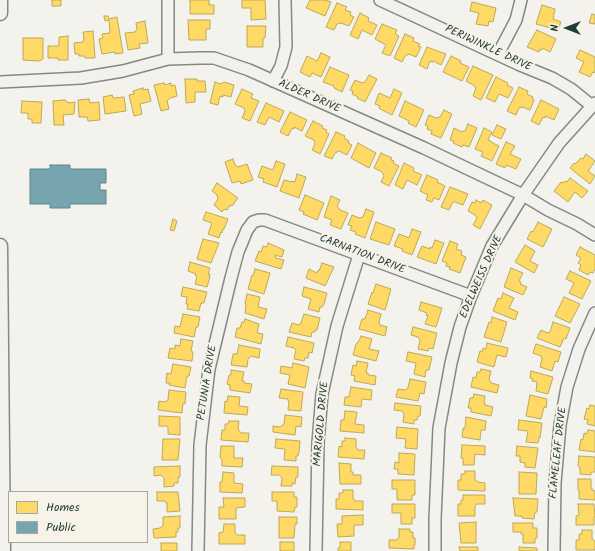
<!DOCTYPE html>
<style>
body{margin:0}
#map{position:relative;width:595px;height:551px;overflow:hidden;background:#f4f2ec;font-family:Kalam,sans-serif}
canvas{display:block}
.legend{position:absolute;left:8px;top:491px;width:140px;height:52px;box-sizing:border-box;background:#f7f3e8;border:1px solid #a1aaa0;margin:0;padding:5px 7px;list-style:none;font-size:12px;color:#1f3d34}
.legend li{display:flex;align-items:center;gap:8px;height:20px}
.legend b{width:20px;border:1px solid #a1aaa0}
.north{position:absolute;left:547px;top:8px;width:40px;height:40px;-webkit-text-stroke:3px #f7f3e8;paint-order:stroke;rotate:270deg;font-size:11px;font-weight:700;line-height:16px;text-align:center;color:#1f3d34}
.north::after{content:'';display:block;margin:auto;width:14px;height:18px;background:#1f3d34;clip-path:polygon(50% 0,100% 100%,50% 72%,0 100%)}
</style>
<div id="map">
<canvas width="595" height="551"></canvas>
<ul class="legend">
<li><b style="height:11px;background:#ffd966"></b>Homes</li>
<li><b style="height:11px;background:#76a5af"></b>Public</li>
</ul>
<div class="north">N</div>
</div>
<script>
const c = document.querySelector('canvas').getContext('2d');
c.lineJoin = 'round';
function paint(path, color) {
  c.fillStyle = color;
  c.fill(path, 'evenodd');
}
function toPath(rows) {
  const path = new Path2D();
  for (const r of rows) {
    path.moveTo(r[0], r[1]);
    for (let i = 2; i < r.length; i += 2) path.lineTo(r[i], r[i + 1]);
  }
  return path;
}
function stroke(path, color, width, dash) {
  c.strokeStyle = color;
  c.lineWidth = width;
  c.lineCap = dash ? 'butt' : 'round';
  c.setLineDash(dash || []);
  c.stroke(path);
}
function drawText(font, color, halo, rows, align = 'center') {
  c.font = font + ' Kalam,sans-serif';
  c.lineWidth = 4;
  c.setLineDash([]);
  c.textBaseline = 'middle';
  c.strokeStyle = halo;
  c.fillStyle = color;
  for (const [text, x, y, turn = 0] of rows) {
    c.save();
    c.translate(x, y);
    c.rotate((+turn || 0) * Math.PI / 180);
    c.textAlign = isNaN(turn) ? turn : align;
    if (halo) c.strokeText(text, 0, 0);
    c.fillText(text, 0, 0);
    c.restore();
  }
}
const homes = toPath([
 [52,0,61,0,61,6,52,6,52,0],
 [190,0,209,0,209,5,214,5,214,14,190,14,190,0],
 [242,0,265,0,266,19,251,20,251,8,242,8,242,0],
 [310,0,325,0,331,2,325,16,306,8,310,0],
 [472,2,496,8,493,22,489,21,488,26,476,24,479,13,470,11,472,2],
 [337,3,347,7,345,10,351,12,350,15,354,17,349,26,341,23,337,24,334,30,326,27,337,3],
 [542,5,555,9,553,19,561,22,558,30,536,24,542,5],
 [360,13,369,18,368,21,377,25,372,35,362,30,358,39,350,35,360,13],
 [592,14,595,15,595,24,589,23,592,14],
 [104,16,108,16,109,19,117,17,123,53,115,54,115,52,102,54,99,39,103,38,102,34,110,33,109,20,105,21,104,16],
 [188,20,210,20,210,29,206,29,206,40,189,40,188,20],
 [145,21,148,43,139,44,140,48,128,50,125,33,135,32,137,29,136,23,145,21],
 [382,24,397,30,395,34,399,36,390,56,382,53,386,45,375,39,382,24],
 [247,26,266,26,265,38,263,38,263,47,247,47,247,26],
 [537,30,556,39,550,52,543,48,542,50,540,49,539,52,527,47,537,30],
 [93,31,95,58,85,58,85,56,79,56,79,54,75,54,74,43,83,42,84,39,83,32,93,31],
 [405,34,414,38,413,41,420,44,418,46,421,47,416,57,409,54,405,56,402,62,394,58,405,34],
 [68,36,68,60,58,60,58,58,48,58,48,46,59,46,59,37,68,36],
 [23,38,43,38,43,59,39,61,23,60,23,38],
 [427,47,446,54,441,65,433,61,433,62,430,61,427,69,419,65,427,47],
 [580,50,595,57,595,71,594,73,593,72,590,77,579,72,584,62,576,58,580,50],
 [321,53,330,57,321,77,312,73,310,77,300,72,307,56,317,61,321,53],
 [451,56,461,61,460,63,469,67,462,81,443,72,451,56],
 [473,66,493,75,481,100,473,96,476,88,475,87,475,86,466,81,473,66],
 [330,67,349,75,342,92,334,88,334,86,323,82,330,67],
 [369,75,377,79,365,102,357,98,358,97,352,94,353,91,350,90,355,80,362,83,365,82,369,75],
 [496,77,508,83,507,85,513,88,508,98,499,94,495,102,486,98,496,77],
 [185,79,197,79,197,81,205,81,206,92,195,92,195,102,186,103,185,79],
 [215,82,220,84,224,82,234,85,231,97,223,95,223,97,220,96,218,105,210,103,215,82],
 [164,83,165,85,171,83,171,86,175,85,177,96,170,98,167,101,169,109,161,111,154,85,164,83],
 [519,87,528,91,527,94,533,97,532,99,534,100,530,110,522,107,519,108,516,115,507,111,519,87],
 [143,88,143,90,148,89,151,101,140,104,142,114,134,116,129,95,134,94,133,91,143,88],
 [242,89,253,94,251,98,259,101,250,121,242,118,245,111,244,108,235,104,242,89],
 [394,89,402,93,392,115,382,110,379,108,380,106,375,104,379,93,390,98,394,89],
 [112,95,113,98,124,97,126,111,105,114,103,97,112,95],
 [89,99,90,103,99,102,100,120,88,121,87,117,79,117,78,100,89,99],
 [64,100,67,101,68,103,75,102,74,114,63,115,64,125,54,125,53,101,64,100],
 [541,100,559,109,554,120,545,116,545,118,543,117,539,125,531,121,541,100],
 [22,101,42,102,41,123,32,123,32,119,28,119,28,113,21,113,22,101],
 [405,101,424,110,416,127,408,123,409,121,399,116,405,101],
 [266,103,284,111,279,122,269,117,265,125,257,122,266,103],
 [444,110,452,114,441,138,431,134,432,131,427,129,428,126,425,125,429,115,436,118,440,117,444,110],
 [290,112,307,120,302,131,294,127,294,129,292,128,288,136,280,132,290,112],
 [313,121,323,126,322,128,327,130,326,132,329,134,320,154,312,150,315,144,314,140,305,136,313,121],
 [468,124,477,128,469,147,463,145,462,147,453,143,454,141,450,140,454,128,462,132,463,131,465,131,468,124],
 [497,125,506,129,501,139,492,135,497,125],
 [484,128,492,132,488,140,491,141,491,142,499,146,492,161,481,156,483,152,475,149,484,128],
 [336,132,345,136,344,138,349,141,348,143,352,145,347,155,339,151,335,153,332,159,324,156,336,132],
 [506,142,515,146,510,154,521,159,516,169,506,165,505,168,496,164,506,142],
 [358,143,376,153,369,168,351,158,358,143],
 [381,153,392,158,391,160,394,161,393,163,399,166,389,186,381,182,384,176,382,172,374,168,381,153],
 [586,154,595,161,588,171,595,176,590,184,570,168,574,163,575,164,581,158,583,159,586,154],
 [233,159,235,165,238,167,247,164,253,180,241,184,240,181,232,183,225,162,233,159],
 [276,161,285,164,277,187,263,182,264,179,258,177,262,166,273,170,276,161],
 [404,163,414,168,413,171,422,175,417,185,407,180,403,189,395,185,404,163],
 [297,174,306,177,299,198,280,191,284,180,292,182,292,181,295,182,297,174],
 [427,175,438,180,437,182,445,186,439,200,434,198,432,202,426,200,428,195,420,191,427,175],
 [570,178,588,191,582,198,575,192,568,202,554,191,561,182,563,183,565,181,567,182,570,178],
 [217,183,238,198,232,206,230,205,227,210,224,209,222,212,214,205,218,199,217,195,212,191,217,183],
 [450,187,468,194,463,205,455,202,453,202,449,210,441,207,450,187],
 [305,195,324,203,317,220,303,214,304,212,299,210,305,195],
 [331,196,340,200,337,206,340,210,348,213,341,229,330,225,332,220,324,217,331,196],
 [476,200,481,203,483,200,492,205,480,229,473,225,477,218,475,215,468,211,472,202,475,203,476,200],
 [366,209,374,212,365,238,355,234,356,232,350,230,352,226,348,225,352,215,359,218,363,217,366,209],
 [206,212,228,219,224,229,223,229,222,233,221,232,219,238,208,234,212,223,203,220,206,212],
 [173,219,177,221,174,231,170,230,173,219],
 [376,222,395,229,389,245,370,239,376,222],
 [538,222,552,229,543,247,527,239,531,231,533,232,538,222],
 [412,229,421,232,412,255,402,251,403,249,394,246,399,234,409,238,412,229],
 [203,239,219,243,211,263,197,259,203,239],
 [435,240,444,243,436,264,417,257,422,246,430,249,430,247,432,248,435,240],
 [450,241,458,244,456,249,462,251,461,255,466,257,460,273,449,269,450,267,446,266,447,263,442,261,450,241],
 [268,243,284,250,282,257,275,255,276,258,284,260,281,269,255,261,259,251,261,252,263,246,267,247,268,243],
 [525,245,535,251,530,261,538,265,534,273,515,262,525,245],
 [580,247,595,255,595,269,593,273,590,272,588,275,579,270,581,265,578,263,581,258,576,255,580,247],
 [190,262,210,268,208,274,210,274,209,277,210,277,207,287,195,284,197,276,195,275,196,274,188,271,190,262],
 [322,263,334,267,325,286,306,278,309,269,317,273,318,270,319,271,322,263],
 [511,268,523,273,519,281,521,282,520,284,527,287,523,295,504,287,511,268],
 [255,269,270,273,264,294,248,289,252,275,253,276,255,269],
 [570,271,591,281,582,299,569,293,574,283,566,279,570,271],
 [376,284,391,289,385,310,368,304,372,292,373,293,376,284],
 [183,287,207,292,204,303,201,303,199,311,187,309,188,304,186,304,187,297,181,296,183,287],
 [304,287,327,293,324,304,322,307,320,307,319,312,308,309,311,299,302,296,304,287],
 [503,293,514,298,509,308,518,312,515,320,493,311,498,298,501,299,503,293],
 [247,294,260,297,258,307,267,309,264,319,245,313,246,304,245,303,247,294],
 [564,297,580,304,570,323,555,316,564,297],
 [421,302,442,308,436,327,425,324,428,316,426,315,427,313,419,310,421,302],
 [368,310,381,314,379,322,380,325,387,327,385,336,359,329,362,319,365,319,368,310],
 [183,314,200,317,198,327,196,327,194,337,174,333,175,326,180,327,183,314],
 [304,314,320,318,317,330,315,330,315,332,312,332,311,337,289,332,292,323,298,325,301,323,304,314],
 [492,317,507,322,501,342,484,337,489,322,491,323,492,317],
 [245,319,259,324,257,333,263,334,261,344,235,337,237,328,240,328,242,322,244,322,245,319],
 [553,322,570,328,566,339,564,338,560,347,537,338,541,330,548,333,550,332,553,322],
 [413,327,437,333,433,349,429,348,428,351,418,349,420,341,418,337,411,335,413,327],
 [361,336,372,339,369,349,379,351,376,361,353,355,356,344,359,341,361,336],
 [288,337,314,343,312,353,309,352,308,358,305,358,304,361,294,359,296,350,294,348,286,346,288,337],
 [181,339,193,341,191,351,193,352,192,361,168,358,170,348,175,349,175,345,180,346,181,339],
 [487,343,508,348,506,357,497,355,494,367,477,362,480,351,483,351,483,348,486,349,487,343],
 [536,344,561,352,558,362,555,361,552,371,540,367,542,359,541,356,533,353,536,344],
 [239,345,260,349,259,358,251,356,248,359,247,367,231,365,233,354,237,354,239,345],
 [408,352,432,357,429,370,426,370,425,377,414,374,416,363,406,361,408,352],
 [357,361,368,363,366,373,368,373,368,375,376,376,375,385,354,381,355,376,351,375,353,365,356,366,357,361],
 [293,363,309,367,305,388,288,384,290,375,280,373,281,366,292,368,293,363],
 [173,364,191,367,189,376,187,376,185,388,169,385,170,383,166,383,167,373,171,374,173,364],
 [481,369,491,371,489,379,491,383,499,385,497,393,471,387,473,377,476,378,477,372,480,372,481,369],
 [231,370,244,372,242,381,244,381,244,383,252,384,250,393,230,390,230,385,227,384,229,375,231,375,231,370],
 [531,371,553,377,548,394,536,391,537,382,532,381,533,379,530,378,531,371],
 [410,379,426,382,424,394,420,393,418,401,396,397,398,389,405,390,408,388,410,379],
 [351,387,372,390,371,400,362,399,361,407,344,405,345,397,349,397,351,387],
 [281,389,303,392,301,411,288,410,289,401,288,401,288,399,279,398,281,389],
 [169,390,186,392,185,404,183,403,182,413,158,410,159,401,165,402,168,400,169,390],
 [474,394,485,396,484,403,485,403,485,405,493,407,491,416,471,412,471,408,468,408,470,398,473,398,474,394],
 [530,395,547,399,546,408,544,407,541,419,526,416,530,395],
 [228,396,240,397,239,406,248,407,247,415,224,413,225,401,227,402,228,396],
 [395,403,421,406,420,416,418,416,417,420,414,420,414,424,403,422,404,414,402,411,394,410,395,403],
 [590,405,595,406,595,426,587,424,588,420,584,419,587,408,589,409,590,405],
 [345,411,357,412,355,424,364,425,364,433,340,431,341,420,344,420,345,411],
 [285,415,302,417,301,427,296,426,295,435,273,432,273,426,280,427,284,424,285,415],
 [159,416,180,417,180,435,168,434,168,427,167,426,159,426,159,416],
 [466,417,486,421,485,430,481,430,480,440,462,437,463,428,465,428,466,417],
 [519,420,542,423,540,438,539,438,538,443,526,442,528,431,518,430,519,420],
 [229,421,239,421,238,429,241,433,249,433,248,442,221,440,222,430,225,430,225,424,228,424,229,421],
 [397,427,418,429,417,449,405,448,406,439,396,438,397,427],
 [588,430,595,431,595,452,579,450,581,439,583,440,584,433,587,434,588,430],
 [345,438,356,439,356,447,358,450,365,450,364,459,338,457,339,446,342,447,342,441,345,441,345,438],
 [163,439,180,439,178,460,162,460,163,439],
 [276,439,300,441,299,452,298,456,296,456,296,461,284,460,285,449,275,448,276,439],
 [462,445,485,446,485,455,475,454,474,465,463,465,463,458,461,458,462,445],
 [221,446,234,446,234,458,243,458,242,467,222,466,222,460,220,457,221,446],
 [517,446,538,448,535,468,525,467,525,463,520,462,520,456,516,456,517,446],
 [399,453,415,454,414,475,398,474,398,469,394,469,395,462,399,463,399,453],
 [579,456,595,457,595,472,591,472,591,475,580,474,580,468,578,466,579,456],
 [339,463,351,464,351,472,353,472,353,475,361,475,361,484,340,484,339,463],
 [180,466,180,477,178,477,178,483,174,483,174,486,164,487,164,478,161,475,154,476,154,467,180,466],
 [272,466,298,467,298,477,296,477,295,484,292,483,292,486,281,486,282,478,279,475,271,475,272,466],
 [465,471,475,471,475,480,478,482,485,483,485,491,458,490,458,480,461,480,461,474,465,474,465,471],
 [223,472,234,473,234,483,243,484,242,493,220,492,220,482,222,482,223,472],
 [519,472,537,473,536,494,519,494,519,472],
 [578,479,591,479,591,488,592,488,592,490,595,491,595,500,579,499,579,490,578,490,578,479],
 [392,480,415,480,415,495,412,495,412,500,397,500,397,489,392,489,392,480],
 [343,490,353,490,353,498,355,501,363,501,363,510,336,509,336,499,339,499,339,493,343,493,343,490],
 [157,492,178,492,180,511,167,512,167,503,166,503,165,501,157,501,157,492],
 [272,492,294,492,294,497,297,497,297,507,295,507,294,512,277,511,277,501,272,501,272,492],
 [463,495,485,495,485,504,477,504,475,506,475,516,458,516,458,504,461,504,461,500,463,500,463,495],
 [223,498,245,498,245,507,236,508,236,519,219,519,219,507,224,507,223,498],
 [513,498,538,499,537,512,535,512,534,519,522,518,522,516,515,516,513,498],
 [392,504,415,504,415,518,412,518,412,524,401,524,401,513,392,513,392,504],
 [578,504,594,504,595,517,594,517,594,525,576,525,576,516,579,515,578,504],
 [363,515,363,525,355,525,354,526,354,536,338,537,337,524,342,524,342,516,363,515],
 [180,516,180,528,178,528,178,532,176,532,176,537,154,538,153,529,160,528,163,526,163,517,180,516],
 [279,517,297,517,297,524,295,524,294,538,279,538,279,517],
 [476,522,476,543,461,543,459,523,476,522],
 [513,523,533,523,533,528,537,528,537,538,535,538,535,543,523,543,523,534,521,534,521,532,513,532,513,523],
 [224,524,235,524,235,533,237,535,245,535,245,544,219,544,219,533,223,532,224,524],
 [399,529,410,529,410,532,413,532,413,538,415,538,415,545,414,545,414,549,389,548,389,540,397,540,399,537,399,529],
 [582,530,592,530,592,539,595,541,595,550,576,550,576,540,579,540,579,534,582,534,582,530],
 [280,542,294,542,294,551,280,551,280,542],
 [340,542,351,542,351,551,338,551,338,548,340,548,340,542],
 [161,543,177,543,177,551,161,551,161,543],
 [459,547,478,547,478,551,460,551,459,547],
 [519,547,537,548,537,551,519,551,519,547]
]);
const public = toPath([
 [50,165,70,165,70,169,106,169,106,183,100,183,100,190,106,190,106,204,70,204,70,208,50,208,50,204,30,204,30,169,50,169,50,165]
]);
const minor = toPath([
 [168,0,168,59],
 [380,0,520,65,552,78,571,89,592,106],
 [498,54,516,20,521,0],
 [273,81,281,66,286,47,285,0],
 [0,82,81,78,123,71,168,59,200,58,214,58,249,70,424,148,523,195,548,210,577,224,595,235],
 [198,551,200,445,209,369,231,278,238,252,247,230,253,222,259,220,265,220,471,296],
 [316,551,318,443,322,394,337,326,359,255],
 [435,551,435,519,439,428,451,363,460,327,471,296,492,246,523,195,559,143,595,103],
 [554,551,555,483,560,425,567,387,579,349,595,313]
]);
const major = toPath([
 [0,13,0,0],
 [0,246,3,551]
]);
const streetNames = [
 ["PERIWINKLE DRIVE",488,49,25],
 ["ALDER DRIVE",309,97,24],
 ["CARNATION DRIVE",362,255,21],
 ["EDELWEISS DRIVE",482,277,-66],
 ["PETUNIA DRIVE",208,383,-81],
 ["MARIGOLD DRIVE",322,424,-85],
 ["FLAMELEAF DRIVE",559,453,-84]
];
paint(homes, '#ffd966');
stroke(homes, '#bcaa57', 1);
paint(public, '#76a5af');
stroke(public, '#5c868a', 1);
stroke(minor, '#848985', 14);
stroke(major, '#848985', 17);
stroke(minor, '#f2f1ed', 11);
stroke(major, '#f2f1ed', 14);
drawText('11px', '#1f3d34', '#f7f3e8', streetNames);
</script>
